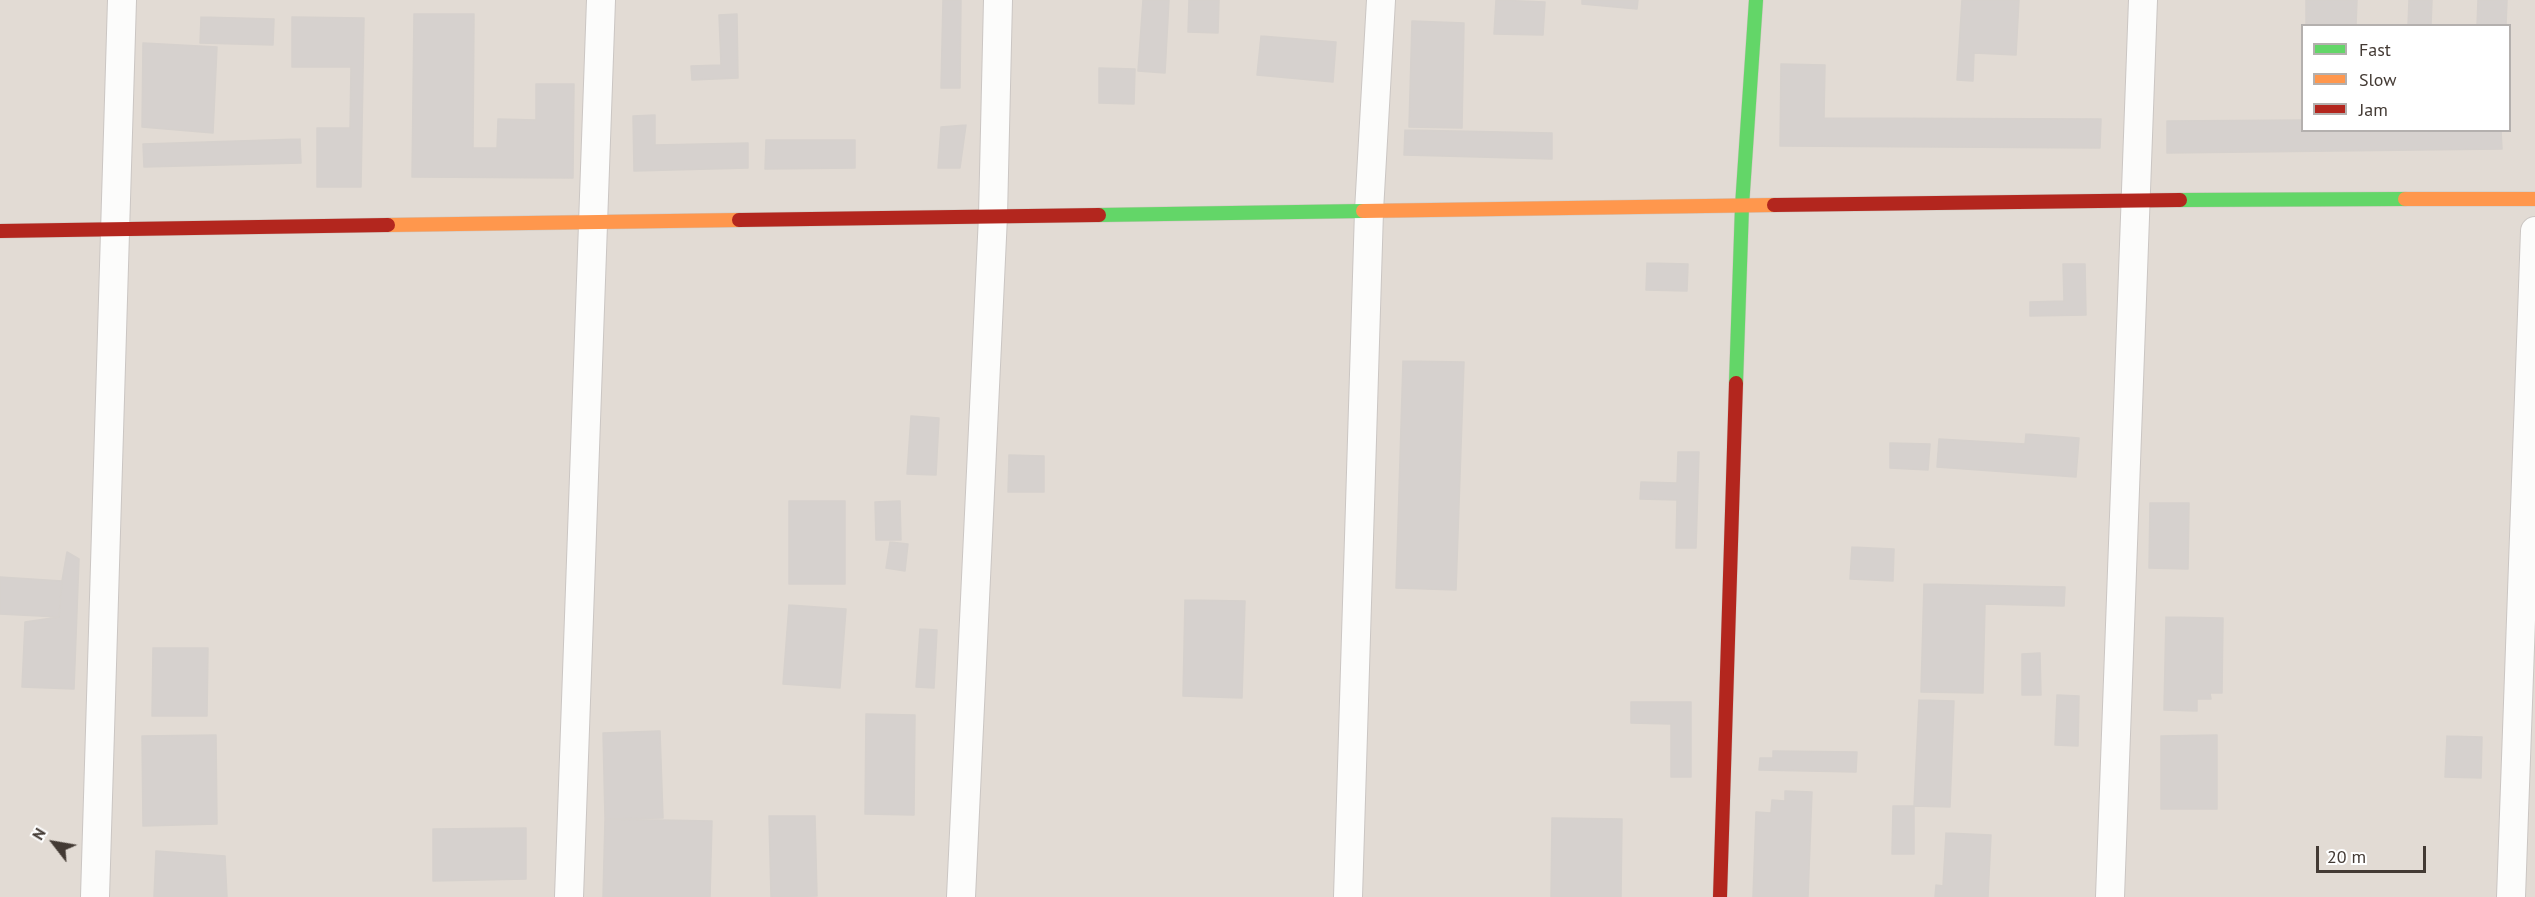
<!DOCTYPE html>
<style>
body{margin:0}
#map{position:relative;width:2535px;height:897px;overflow:hidden;background:#eeeae7;font-family:"PT Sans",sans-serif}
canvas{display:block}
.legend{position:absolute;left:2301px;top:24px;width:210px;height:108px;box-sizing:border-box;background:#fff;border:2px solid #b4b0ae;margin:0;padding:8px 10px;list-style:none;font-size:18px;color:#433a34}
.legend li{display:flex;align-items:center;gap:12px;height:30px}
.legend b{width:30px;border:2px solid #b4b0ae}
.north{position:absolute;left:24px;top:813px;width:60px;height:60px;-webkit-text-stroke:4px #fff;paint-order:stroke;rotate:301deg;font-size:16px;font-weight:700;line-height:24px;text-align:center;color:#433a34}
.north::after{content:'';display:block;margin:auto;width:21px;height:27px;background:#433a34;clip-path:polygon(50% 0,100% 100%,50% 72%,0 100%)}
.scale{position:absolute;left:2316px;top:846px;width:110px;height:27px;box-sizing:border-box;border:3px solid #433a34;border-top:0;padding-left:8px;font-size:18px;line-height:21px;white-space:nowrap;color:#433a34;-webkit-text-stroke:4px #fff;paint-order:stroke}
</style>
<div id="map">
<canvas width="2535" height="897"></canvas>
<ul class="legend">
<li><b style="height:8px;background:#63d668"></b>Fast</li>
<li><b style="height:8px;background:#ff974d"></b>Slow</li>
<li><b style="height:8px;background:#b3261e"></b>Jam</li>
</ul>
<div class="north">N</div>
<div class="scale">20 m</div>
</div>
<script>
const c = document.querySelector('canvas').getContext('2d');
c.lineJoin = 'round';
function paint(path, color) {
  c.fillStyle = color;
  c.fill(path, 'evenodd');
}
function toPath(rows) {
  const path = new Path2D();
  for (const r of rows) {
    path.moveTo(r[0], r[1]);
    for (let i = 2; i < r.length; i += 2) path.lineTo(r[i], r[i + 1]);
  }
  return path;
}
function stroke(path, color, width, dash) {
  c.strokeStyle = color;
  c.lineWidth = width;
  c.lineCap = dash ? 'butt' : 'round';
  c.setLineDash(dash || []);
  c.stroke(path);
}
const residential = toPath([
 [0,0,2535,0,2535,897,0,897],
 [2302,26,2510,26,2510,130,2302,130]
]);
const building = toPath([
 [943,0,961,0,960,88,941,88,943,0],
 [1143,0,1169,0,1165,73,1138,71,1143,0],
 [1189,0,1219,0,1218,33,1188,32,1189,0],
 [1496,0,1545,2,1543,35,1494,34,1496,0],
 [1582,0,1638,0,1637,9,1582,4,1582,0],
 [1962,0,2019,0,2016,55,1974,53,1973,81,1957,80,1962,0],
 [2306,0,2357,0,2356,26,2306,26,2306,0],
 [2409,0,2432,0,2431,26,2408,26,2409,0],
 [2478,0,2507,0,2506,26,2477,26,2478,0],
 [414,14,474,14,473,148,497,148,498,119,536,120,536,84,574,84,573,178,412,177,414,14],
 [737,14,738,78,692,80,691,66,721,65,719,15,737,14],
 [201,17,274,19,273,45,200,43,201,17],
 [292,17,364,18,361,187,317,187,317,128,350,128,351,67,292,67,292,17],
 [1412,21,1464,23,1462,128,1409,127,1412,21],
 [1261,36,1336,42,1333,82,1257,75,1261,36],
 [143,43,217,47,213,133,142,127,143,43],
 [1781,64,1825,65,1824,118,2101,119,2100,148,1780,146,1781,64],
 [1099,68,1135,69,1134,104,1099,103,1099,68],
 [655,115,655,145,748,143,748,168,634,171,633,116,655,115],
 [2302,120,2302,130,2501,130,2502,149,2167,153,2167,121,2302,120],
 [966,125,960,168,938,168,941,127,966,125],
 [1405,130,1552,133,1552,159,1404,155,1405,130],
 [300,139,301,163,144,167,143,144,300,139],
 [766,140,855,140,855,168,765,169,766,140],
 [1647,263,1688,264,1687,291,1646,290,1647,263],
 [2063,264,2085,264,2086,315,2030,316,2030,302,2064,301,2063,264],
 [1403,361,1464,362,1456,590,1396,588,1403,361],
 [911,416,939,418,936,475,907,474,911,416],
 [2026,434,2079,438,2076,477,1937,467,1939,439,2025,444,2026,434],
 [1890,443,1930,444,1928,470,1890,468,1890,443],
 [1678,452,1699,452,1696,548,1676,548,1677,500,1640,499,1641,482,1677,483,1678,452],
 [1009,455,1044,456,1044,492,1008,492,1009,455],
 [789,501,845,501,845,584,789,584,789,501],
 [900,501,901,540,876,540,875,502,900,501],
 [2150,503,2189,503,2188,569,2149,568,2150,503],
 [890,542,908,544,905,571,886,568,890,542],
 [1852,547,1894,549,1893,581,1850,579,1852,547],
 [67,552,79,559,74,689,22,687,25,622,59,617,62,581,67,552],
 [0,577,62,581,59,617,0,614,0,577],
 [1924,584,2065,587,2064,606,1985,604,1983,693,1921,692,1924,584],
 [1185,600,1245,601,1242,698,1183,696,1185,600],
 [789,605,846,609,840,688,783,684,789,605],
 [2166,617,2223,618,2222,693,2210,693,2211,699,2197,699,2197,711,2164,710,2166,617],
 [920,629,937,630,934,688,916,687,920,629],
 [153,648,208,648,207,716,152,716,153,648],
 [2040,653,2041,695,2022,695,2022,654,2040,653],
 [2057,695,2079,696,2078,746,2055,745,2057,695],
 [1919,700,1954,701,1950,807,1914,806,1919,700],
 [1631,702,1691,702,1691,777,1671,777,1671,724,1631,723,1631,702],
 [866,714,915,715,914,815,865,814,866,714],
 [660,731,663,818,605,819,603,733,660,731],
 [216,735,217,824,143,826,142,736,216,735],
 [2217,735,2217,809,2161,809,2161,736,2217,735],
 [2447,736,2482,737,2481,778,2445,777,2447,736],
 [1773,751,1857,752,1856,772,1759,770,1760,758,1773,758,1773,751],
 [1785,791,1812,792,1808,897,1753,897,1756,812,1771,813,1772,800,1785,801,1785,791],
 [1893,806,1914,806,1914,854,1892,854,1893,806],
 [769,816,815,816,817,896,771,897,769,816],
 [1552,818,1622,819,1621,897,1551,897,1552,818],
 [605,819,712,821,710,897,603,897,605,819],
 [526,828,526,879,433,881,433,829,526,828],
 [1946,833,1991,835,1988,897,1935,897,1936,885,1943,886,1946,833],
 [156,851,225,856,227,897,154,897,156,851]
]);
const street = toPath([
 [95,897,122,0],
 [569,897,601,0],
 [961,897,993,216,998,0],
 [1348,897,1369,211,1381,0],
 [2110,897,2143,0],
 [2511,897,2535,231]
]);
const fast = toPath([
 [2180,200,2405,199],
 [1099,215,1363,211],
 [1736,383,1742,206,1756,0]
]);
const slow = toPath([
 [2405,199,2535,199],
 [1363,211,1774,205],
 [388,225,739,220]
]);
const jam = toPath([
 [1774,205,2180,200],
 [739,220,1099,215],
 [0,231,388,225],
 [1720,897,1736,383]
]);
paint(residential, '#e2dbd4');
paint(building, '#d6d1ce');
stroke(building, '#d6d1cd', 1.5);
stroke(street, '#cbc6c3', 30);
stroke(fast, '#cfc7bf', 15);
stroke(slow, '#cfc7bf', 15);
stroke(jam, '#cfc7bf', 15);
stroke(street, '#fcfcfb', 28);
stroke(fast, '#63d668', 14);
stroke(slow, '#ff974d', 14);
stroke(jam, '#b3261e', 14);
</script>
